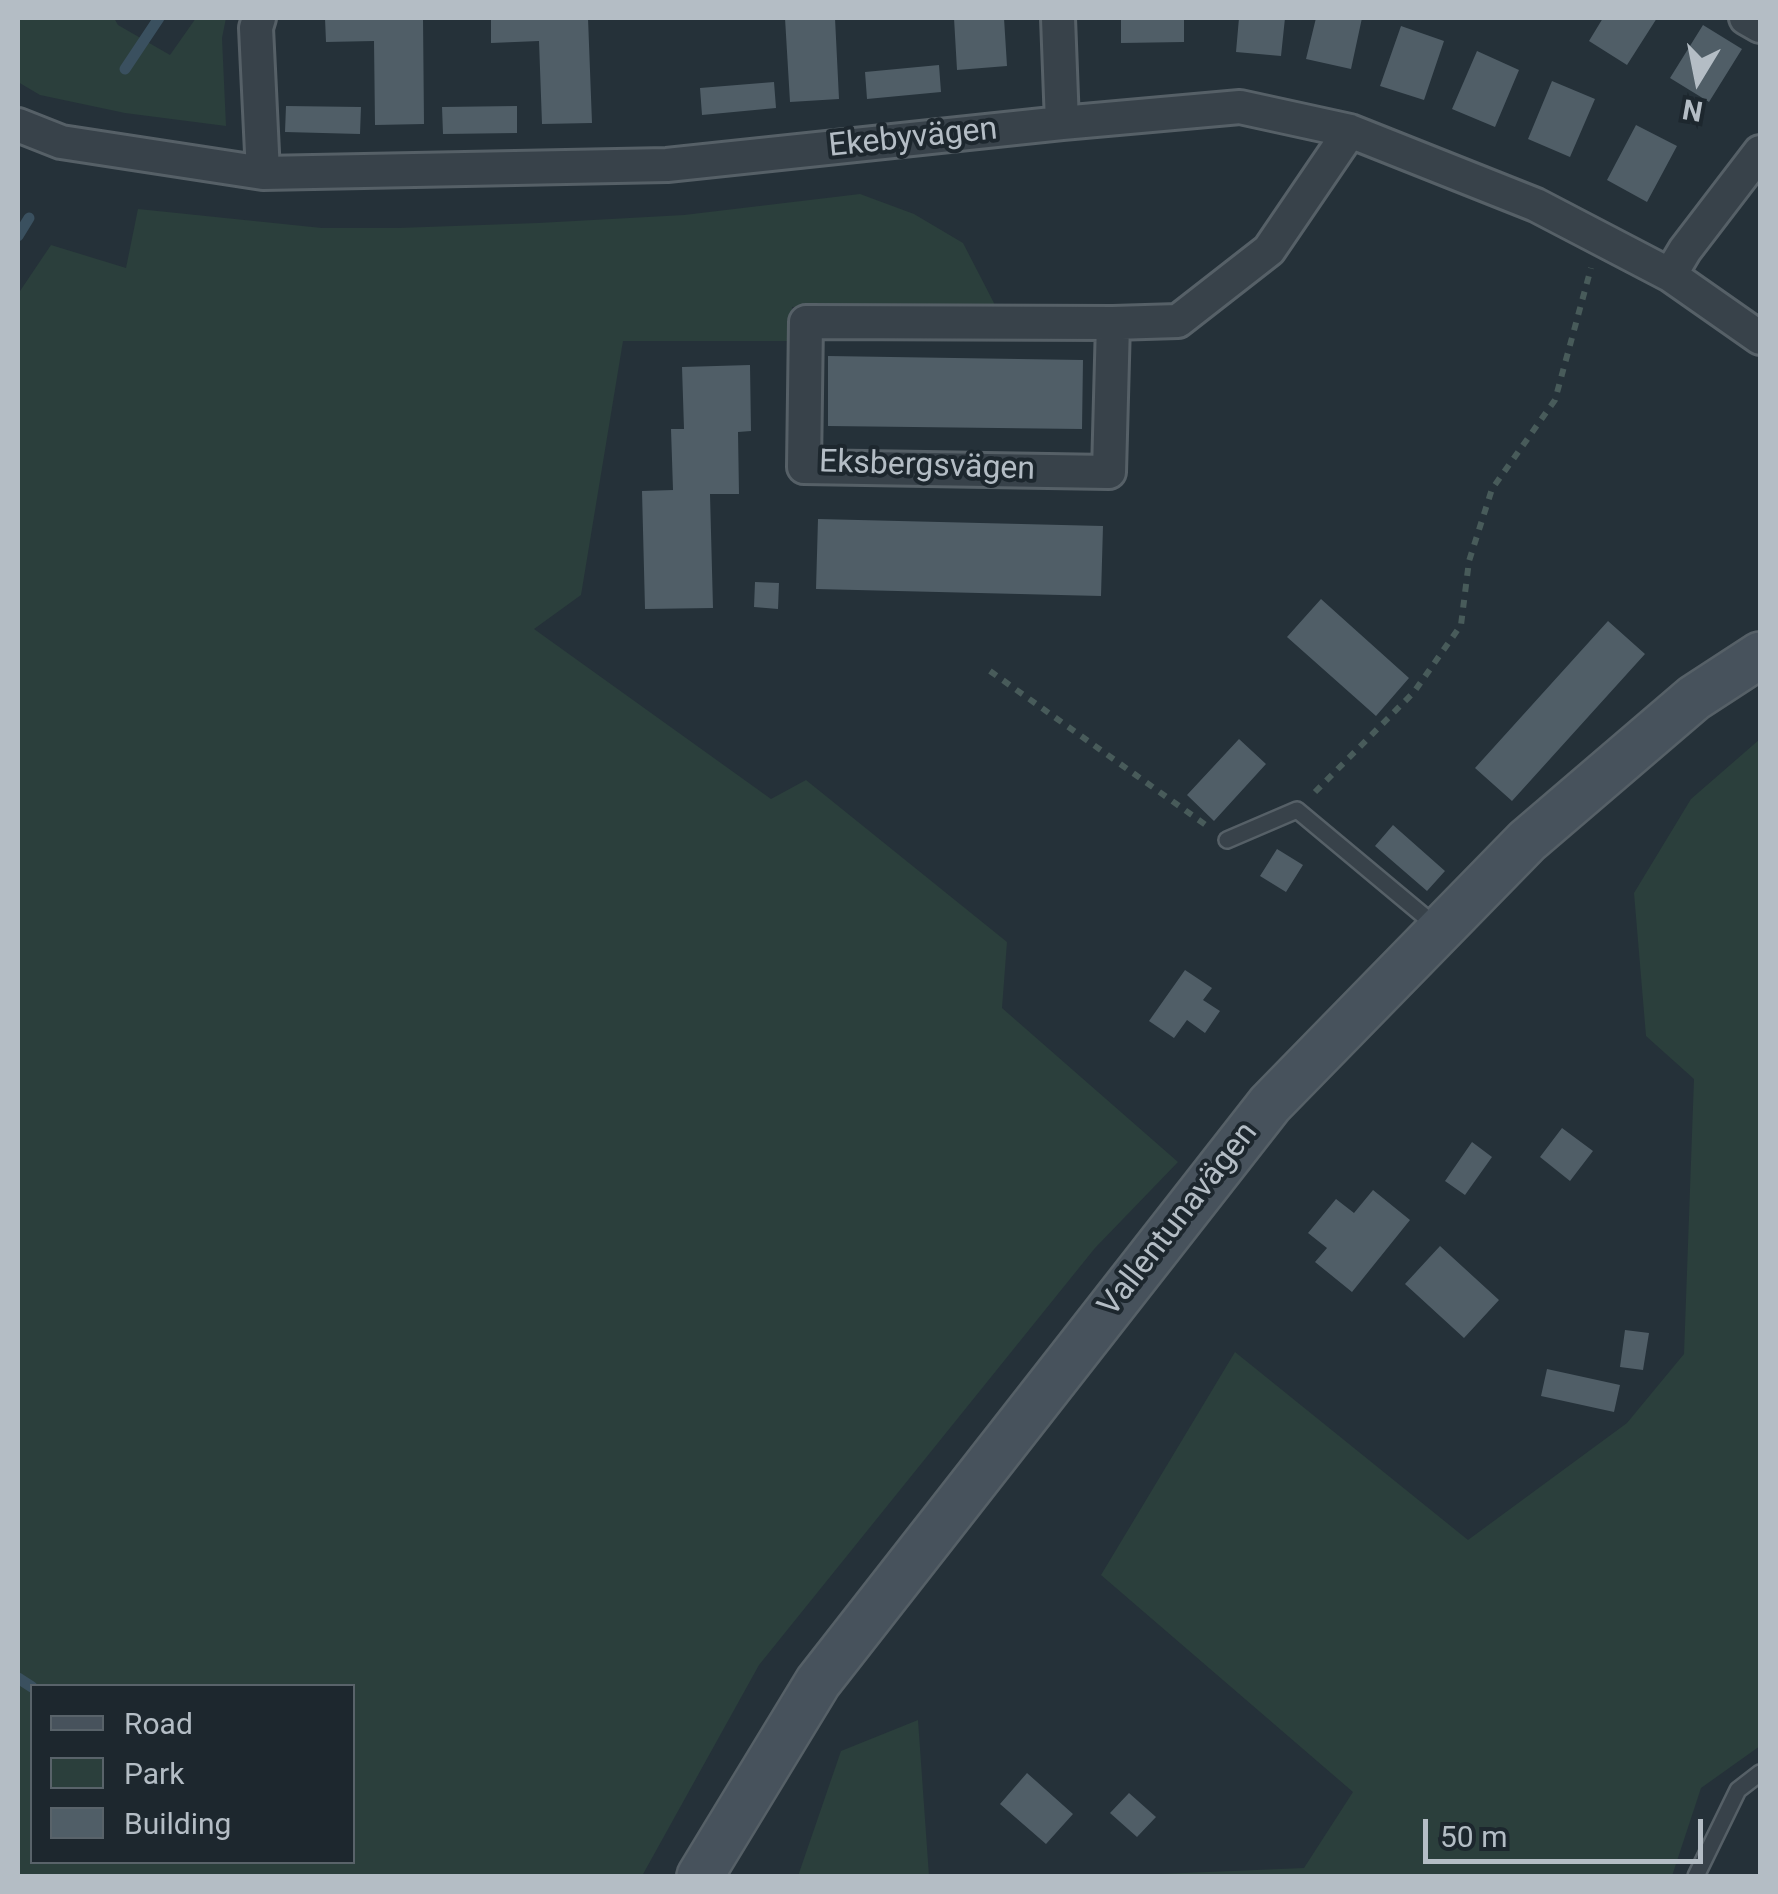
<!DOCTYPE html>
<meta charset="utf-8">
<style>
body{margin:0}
#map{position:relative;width:1778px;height:1894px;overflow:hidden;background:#253139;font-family:Roboto,sans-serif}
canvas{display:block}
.frame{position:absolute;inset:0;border:20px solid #b4bdc5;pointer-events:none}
.legend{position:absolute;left:30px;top:1684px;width:325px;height:180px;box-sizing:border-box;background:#1d272e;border:2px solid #59636a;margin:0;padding:12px 18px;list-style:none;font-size:30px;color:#b4bdc5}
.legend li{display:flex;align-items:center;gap:20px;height:50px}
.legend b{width:50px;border:2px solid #59636a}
.north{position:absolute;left:1648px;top:30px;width:100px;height:100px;-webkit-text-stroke:8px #1d272e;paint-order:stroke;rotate:190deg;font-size:28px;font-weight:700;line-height:40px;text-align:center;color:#b4bdc5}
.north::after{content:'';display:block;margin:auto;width:35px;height:45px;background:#b4bdc5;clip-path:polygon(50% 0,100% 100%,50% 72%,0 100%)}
.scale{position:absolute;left:1423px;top:1819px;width:280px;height:45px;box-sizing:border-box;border:5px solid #b4bdc5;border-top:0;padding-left:12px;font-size:30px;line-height:35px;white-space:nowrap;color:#b4bdc5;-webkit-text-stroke:8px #1d272e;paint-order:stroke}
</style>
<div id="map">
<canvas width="1778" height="1894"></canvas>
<div class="frame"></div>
<ul class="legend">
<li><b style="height:12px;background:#47525c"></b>Road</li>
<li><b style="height:28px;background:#2b3f3c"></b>Park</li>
<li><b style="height:28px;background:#505e67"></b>Building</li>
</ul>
<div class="north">N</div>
<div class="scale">50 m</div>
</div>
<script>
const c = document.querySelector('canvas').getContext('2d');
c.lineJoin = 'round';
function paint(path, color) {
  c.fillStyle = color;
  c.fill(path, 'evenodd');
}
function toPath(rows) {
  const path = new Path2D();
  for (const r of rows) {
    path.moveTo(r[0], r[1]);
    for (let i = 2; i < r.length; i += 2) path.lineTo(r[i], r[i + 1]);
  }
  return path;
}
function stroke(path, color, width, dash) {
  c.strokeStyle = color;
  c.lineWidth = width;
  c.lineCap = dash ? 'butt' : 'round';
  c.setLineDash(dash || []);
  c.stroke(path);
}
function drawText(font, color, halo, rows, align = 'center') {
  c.font = font + ' Roboto,sans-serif';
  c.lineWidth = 8;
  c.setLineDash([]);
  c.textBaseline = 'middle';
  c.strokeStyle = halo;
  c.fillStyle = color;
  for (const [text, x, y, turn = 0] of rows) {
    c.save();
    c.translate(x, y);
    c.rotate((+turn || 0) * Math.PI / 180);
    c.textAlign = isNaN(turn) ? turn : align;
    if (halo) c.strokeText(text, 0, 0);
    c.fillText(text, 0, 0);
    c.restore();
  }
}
const green = toPath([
 [18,18,114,18,118,25,170,55,196,18,226,18,222,38,226,126,125,113,40,95,18,82],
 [860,194,914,214,963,243,995,305,792,307,792,341,623,341,581,595,534,629,771,799,806,780,1007,942,1002,1008,1178,1162,1095,1248,759,1665,642,1876,18,1876,18,294,51,245,126,268,138,209,322,228,398,228,538,223,684,215],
 [32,1686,352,1686,352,1862,32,1862],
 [1760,739,1760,1746,1701,1788,1672,1876,1112,1876,1304,1868,1353,1792,1101,1575,1235,1352,1468,1540,1627,1423,1684,1354,1694,1079,1646,1036,1634,893,1691,799],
 [918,1720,929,1876,798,1876,841,1751]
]);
const stream = toPath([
 [125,69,159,18],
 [18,236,29,218],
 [18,1678,32,1687]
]);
const building = toPath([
 [325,18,423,18,424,124,375,125,374,41,326,42],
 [491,18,588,18,592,123,542,124,539,41,491,43],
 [785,18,835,18,839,99,790,102],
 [954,18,1004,18,1007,66,957,70],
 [1121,18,1184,18,1184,42,1121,43],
 [1239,18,1285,18,1281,56,1236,52],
 [1316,18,1362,18,1351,69,1306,59],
 [1603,18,1657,18,1627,65,1589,41],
 [1703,25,1742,49,1709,102,1670,78],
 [1401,26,1444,41,1424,100,1380,86],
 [1477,51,1519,70,1495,127,1452,109],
 [939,65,941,92,867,99,865,72],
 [1552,81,1595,99,1570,157,1528,139],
 [774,82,776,108,702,115,700,88],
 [286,106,361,107,360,134,285,132],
 [517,106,517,133,443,134,442,107],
 [1636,125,1677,146,1647,202,1607,180],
 [828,356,1083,360,1082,429,828,426],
 [750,365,751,431,738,432,739,494,710,494,713,608,645,609,642,491,673,490,671,429,684,429,682,367],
 [818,519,1103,526,1101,596,816,589],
 [755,582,779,583,778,609,754,607],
 [1321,599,1409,678,1376,716,1287,637],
 [1608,621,1645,654,1512,801,1475,768],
 [1239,739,1266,764,1214,821,1187,795],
 [1393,825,1445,871,1427,891,1375,846],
 [1277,849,1303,865,1286,892,1260,876],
 [1185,970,1212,988,1203,1000,1220,1011,1205,1033,1187,1020,1174,1038,1149,1021],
 [1562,1128,1593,1151,1570,1181,1540,1157],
 [1472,1142,1492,1157,1465,1195,1445,1181],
 [1373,1190,1410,1220,1352,1292,1315,1262,1327,1248,1308,1233,1336,1199,1354,1213],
 [1440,1246,1499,1300,1464,1338,1405,1284],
 [1625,1330,1649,1333,1643,1370,1620,1367],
 [1547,1369,1620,1385,1614,1412,1541,1396],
 [1027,1773,1073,1814,1046,1844,1000,1804],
 [1129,1793,1156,1817,1137,1837,1110,1813]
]);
const path = toPath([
 [990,671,1210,828],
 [1315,792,1414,692,1461,625,1469,561,1492,489,1555,400,1591,268]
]);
const lane = toPath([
 [1227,840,1297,810,1436,926],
 [1696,1876,1738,1790,1760,1773]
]);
const street = toPath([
 [259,18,256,28,263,173],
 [1058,18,1062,123],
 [1746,18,1760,26],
 [18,125,61,142,263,173,667,165,1062,123,1240,107,1350,131,1536,205,1670,275,1760,338],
 [1670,275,1685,250,1760,152],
 [1113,323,1109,472,804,467,806,322,1113,323,1178,321,1269,250,1350,131]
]);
const secondary = toPath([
 [700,1876,818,1682,1270,1104,1527,841,1694,698,1760,655]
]);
const streetNames = [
 ["Ekebyvägen",913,139,-6],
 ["Eksbergsvägen",927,467,2],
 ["Vallentunavägen",1179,1220,-52]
];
paint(green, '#2b3f3c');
stroke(stream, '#3a505f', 11);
paint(building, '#505e67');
stroke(lane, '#566067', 20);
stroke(street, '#566067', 38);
stroke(secondary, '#566067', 50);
stroke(path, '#485b5a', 6, [8, 8]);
stroke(lane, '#38424a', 15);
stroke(street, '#38424a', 32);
stroke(secondary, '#47525c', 45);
drawText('32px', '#b4bdc5', '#1d272e', streetNames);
</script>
